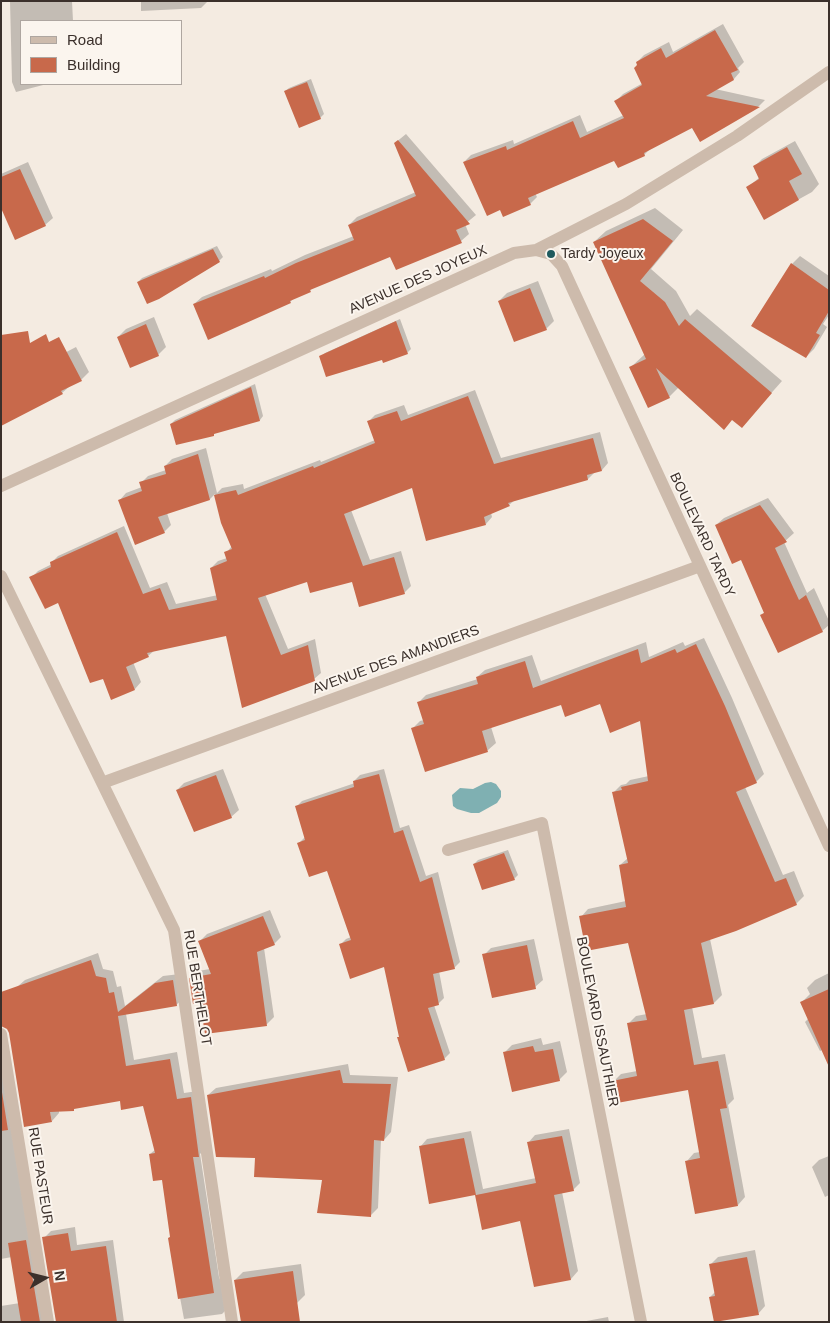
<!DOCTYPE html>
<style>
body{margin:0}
#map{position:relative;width:830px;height:1323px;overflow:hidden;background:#f4ebe1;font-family:Helvetica,sans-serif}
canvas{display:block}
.frame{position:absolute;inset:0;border:2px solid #3b302b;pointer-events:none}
.legend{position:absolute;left:20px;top:20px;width:162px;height:65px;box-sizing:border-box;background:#fbf5ee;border:1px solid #aea6a0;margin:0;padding:6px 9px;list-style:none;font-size:15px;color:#3b302b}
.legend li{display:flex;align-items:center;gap:10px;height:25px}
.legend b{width:25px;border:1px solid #aea6a0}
.north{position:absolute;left:20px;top:1253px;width:50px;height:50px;-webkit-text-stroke:4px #fbf5ee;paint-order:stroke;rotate:82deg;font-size:14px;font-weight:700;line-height:20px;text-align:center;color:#3b302b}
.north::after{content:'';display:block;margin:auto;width:18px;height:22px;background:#3b302b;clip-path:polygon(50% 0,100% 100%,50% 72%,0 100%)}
</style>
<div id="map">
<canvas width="830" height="1323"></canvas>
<div class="frame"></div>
<ul class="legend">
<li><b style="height:6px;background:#cdbbac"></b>Road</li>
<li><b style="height:14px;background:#c8694b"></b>Building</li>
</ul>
<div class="north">N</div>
</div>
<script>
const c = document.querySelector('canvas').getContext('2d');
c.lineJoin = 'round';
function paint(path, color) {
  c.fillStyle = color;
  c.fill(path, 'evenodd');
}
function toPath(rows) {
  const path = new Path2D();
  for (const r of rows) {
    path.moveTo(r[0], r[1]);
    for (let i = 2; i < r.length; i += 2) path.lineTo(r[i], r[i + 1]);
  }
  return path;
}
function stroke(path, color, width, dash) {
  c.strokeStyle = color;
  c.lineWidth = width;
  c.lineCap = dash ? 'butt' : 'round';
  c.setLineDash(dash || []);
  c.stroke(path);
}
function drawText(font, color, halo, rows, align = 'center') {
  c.font = font + ' Helvetica,sans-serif';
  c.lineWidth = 4;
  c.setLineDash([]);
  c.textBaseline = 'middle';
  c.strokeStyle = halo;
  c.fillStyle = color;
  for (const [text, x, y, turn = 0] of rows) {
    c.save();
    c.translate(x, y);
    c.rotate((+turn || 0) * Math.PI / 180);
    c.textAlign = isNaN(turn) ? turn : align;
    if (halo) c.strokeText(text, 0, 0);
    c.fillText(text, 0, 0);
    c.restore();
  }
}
const water = toPath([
 [491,782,496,784,501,791,501,797,497,803,479,813,471,813,457,809,453,806,452,795,460,788,473,789,485,783]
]);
const shadow = toPath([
 [10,1,72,1,73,21,21,21,21,84,47,84,16,92,12,82],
 [141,1,208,1,201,8,141,11],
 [723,24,744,62,738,68,740,72,734,79,715,89,765,100,759,106,700,140,692,127,651,148,644,155,615,159,535,193,537,197,530,204,464,162,471,155,513,140,514,144,580,115,587,132,624,115,616,101,623,94,643,83,637,62,644,55,669,42,673,52],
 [311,79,324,114,320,118,285,91,289,88],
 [406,134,476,215,465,224,469,234,461,241,391,256,313,287,310,291,295,297,290,302,194,304,202,297,271,269,272,271,305,255,354,236,349,225,357,217,416,192,395,143],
 [795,141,819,184,812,192,765,218,748,187,760,177,754,167,762,159],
 [28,162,53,218,45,225,1,205,1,174],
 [655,208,683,230,651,269,676,291,690,316,697,309,782,381,742,426,733,419,679,387,669,397,631,367,645,354,594,242,606,231],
 [217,246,223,257,219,261,138,282,142,278],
 [800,256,829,276,829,315,823,324,827,327,814,349,806,357,752,325,792,264],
 [538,281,554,321,546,329,499,301,507,293],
 [154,317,166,347,158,355,118,337,126,329],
 [400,319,411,349,407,353,321,357,325,353],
 [76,347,89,372,81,380,70,386,62,393,1,386],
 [255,384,263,416,260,420,216,432,213,435,171,424,175,420],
 [475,390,501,458,600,432,608,463,602,470,595,472,588,479,515,500,509,505,491,513,492,517,486,524,412,487,351,510,370,560,401,551,411,586,404,593,353,580,308,580,265,594,288,649,315,639,321,673,314,679,227,634,155,650,148,656,133,662,141,682,135,689,103,677,59,601,31,578,38,571,52,564,51,563,58,556,124,526,150,588,167,582,176,604,218,595,211,568,218,561,227,558,226,553,232,546,222,522,215,494,210,499,167,513,171,525,164,532,119,501,126,493,142,487,141,483,148,476,166,470,165,466,172,459,206,448,217,493,222,488,243,484,244,489,320,460,321,462,375,440,369,421,375,415,404,405,408,415],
 [768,498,794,533,784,542,807,593,814,588,829,621,829,625,822,631,762,615,765,612,742,558,716,525,724,518],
 [704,638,732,698,764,774,756,782,745,787,783,875,794,871,804,896,796,904,710,939,722,995,714,1003,692,1007,702,1058,725,1054,734,1099,728,1105,745,1197,738,1205,687,1161,694,1153,700,1152,689,1088,614,1081,621,1074,637,1071,628,1024,636,1016,647,1014,629,942,581,917,588,909,626,901,620,865,628,858,613,793,621,785,626,784,630,780,649,776,641,720,601,703,561,704,491,727,496,743,488,750,426,770,412,729,420,721,424,720,418,703,426,695,478,679,477,677,485,670,532,655,541,681,646,642,649,657,683,642,685,646],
 [223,769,239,810,231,817,177,790,184,783],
 [384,769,400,828,409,825,426,876,438,872,460,962,454,968,439,971,444,998,438,1004,434,1005,450,1053,444,1059,400,1036,385,965,340,945,346,939,351,937,328,870,299,843,305,837,296,807,302,801,355,783,354,781,360,775],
 [508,850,518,875,514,879,474,864,478,860],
 [270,910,281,937,274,944,264,948,274,1017,267,1024,206,1032,201,1002,191,978,198,971,210,969,200,941,207,934],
 [534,939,543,980,535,987,484,955,491,948],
 [98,953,103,969,113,971,117,987,121,986,125,1006,163,976,180,974,184,998,176,1005,126,1014,134,1060,177,1052,184,1093,198,1091,206,1148,200,1154,204,1180,219,1277,230,1306,222,1314,184,1319,169,1238,172,1236,163,1179,150,1154,156,1149,144,1104,121,1100,59,1111,59,1113,52,1121,17,987,25,980],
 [829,973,829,1047,820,1051,805,1022,809,1018,802,1002,810,994,807,988,815,980],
 [541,1038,543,1045,560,1041,567,1072,559,1080,504,1053,512,1045],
 [348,1064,350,1075,398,1077,391,1132,384,1140,381,1139,378,1208,371,1215,323,1179,256,1157,208,1095,216,1088],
 [7,1076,50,1322,1,1322,1,1306,20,1303,12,1257,1,1259,1,1077],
 [569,1129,580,1183,573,1190,562,1192,578,1271,571,1279,535,1286,521,1220,483,1228,476,1194,430,1203,420,1147,427,1139,471,1131,483,1189,536,1178,528,1143,535,1135],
 [829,1156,829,1195,825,1197,812,1167,819,1160],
 [75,1227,77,1245,113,1240,124,1322,57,1322,44,1238,51,1231],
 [755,1250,765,1306,758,1314,710,1297,715,1292,710,1265,718,1257],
 [301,1264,305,1295,297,1303,235,1280,243,1272],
 [608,1317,609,1322,581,1322]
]);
const building = toPath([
 [715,30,738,70,731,73,734,80,706,96,760,107,700,142,692,128,644,153,645,156,618,168,614,161,528,198,531,205,503,217,500,210,487,216,463,162,506,146,507,150,573,121,580,138,624,118,614,101,642,85,634,68,637,65,636,62,661,48,666,58],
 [307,82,321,119,299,128,284,91],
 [398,140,470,224,456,230,462,243,396,270,390,257,310,290,311,292,290,301,291,303,208,340,193,304,264,276,265,278,296,263,354,240,348,225,416,196,394,143],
 [787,147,802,174,789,181,799,200,764,220,746,187,759,179,753,166],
 [20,169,46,226,15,240,1,208,1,177],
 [643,219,673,241,640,281,665,302,679,326,685,319,772,393,742,428,732,420,724,430,656,368,670,398,648,408,629,367,646,359,593,242],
 [213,249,220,262,159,299,147,304,137,282],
 [791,263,829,290,829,311,816,333,820,335,806,358,751,326],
 [530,288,547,330,514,342,498,301],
 [396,321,408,354,383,363,382,360,326,377,319,356],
 [146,324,159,356,130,368,117,337],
 [28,331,30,343,46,334,49,342,59,337,82,381,61,391,63,394,1,426,1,335],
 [251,387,260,421,214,434,214,436,176,445,170,424],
 [468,396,494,464,593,438,602,471,587,475,588,480,508,503,510,506,484,517,486,525,426,541,412,488,344,514,363,566,394,557,405,594,359,607,352,582,310,593,307,582,258,598,281,655,308,645,315,681,242,708,226,636,147,653,149,657,126,667,135,690,111,700,103,679,90,683,58,603,45,609,29,577,51,567,50,562,117,532,143,594,160,588,169,610,217,600,210,568,227,561,224,552,232,549,221,523,214,495,236,490,238,495,313,466,314,468,375,443,367,421,397,411,401,421],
 [198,454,210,500,158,517,165,533,135,545,118,500,142,491,139,482,166,474,164,466],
 [760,505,787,542,775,548,799,600,806,595,823,632,778,653,760,615,764,613,741,560,732,564,715,525],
 [696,644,725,706,757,783,736,792,775,882,786,878,797,905,736,931,701,943,714,1004,684,1010,694,1065,718,1061,727,1108,720,1109,738,1206,695,1214,685,1161,700,1158,688,1090,617,1103,612,1081,637,1076,627,1023,647,1020,628,943,586,951,579,916,626,907,619,865,628,863,612,792,622,790,621,787,648,781,640,721,610,733,600,704,565,717,561,705,482,731,488,752,425,772,411,728,424,724,417,702,478,684,476,677,525,661,533,688,638,649,641,663,675,649,677,653],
 [379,774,394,833,403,830,420,882,432,877,455,969,433,974,439,1005,428,1008,445,1060,408,1072,397,1037,399,1037,384,967,350,979,339,944,351,940,327,871,309,877,297,843,305,840,295,806,354,787,353,781],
 [216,775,232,818,194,832,176,790],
 [504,853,515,880,482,890,473,864],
 [263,916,275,945,257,952,267,1026,205,1034,200,1003,193,1004,189,978,211,974,198,941],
 [527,945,536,989,492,998,482,954],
 [91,960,96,976,106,978,109,993,114,992,118,1012,155,983,173,980,177,1006,118,1016,126,1066,170,1059,177,1099,191,1097,199,1157,193,1157,214,1293,178,1299,168,1238,170,1237,162,1180,153,1181,149,1154,155,1153,143,1106,121,1110,120,1101,74,1109,74,1111,50,1112,52,1122,24,1127,9,1033,7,1029,1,1026,1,992],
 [829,989,829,1067,800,1002],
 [533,1046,535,1052,553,1049,560,1081,512,1092,503,1052],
 [340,1070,343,1083,391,1084,384,1141,374,1140,371,1217,317,1213,322,1180,254,1177,255,1158,216,1157,207,1095],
 [1,1086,8,1130,1,1131],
 [562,1136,574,1191,554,1195,571,1280,534,1287,520,1221,482,1230,475,1195,429,1204,419,1146,464,1138,476,1195,536,1183,527,1142],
 [68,1233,71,1251,106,1246,117,1322,56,1322,42,1237],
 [26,1240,40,1322,21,1322,8,1243],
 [747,1257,759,1315,714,1322,709,1297,715,1296,709,1264],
 [293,1271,300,1322,241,1322,234,1280]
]);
const street = toPath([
 [536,250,551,254,562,266,829,846],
 [1,486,514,253,536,250,626,204,737,136,829,72],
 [1,576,174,930,232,1322],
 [102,783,700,566],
 [448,850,542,823,641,1322],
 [1,1034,48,1322]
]);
const markers = [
 [551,254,5,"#1f5a5e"]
];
const poiNames = [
 ["Tardy Joyeux",561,254]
];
const streetNames = [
 ["AVENUE DES JOYEUX",418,280,-24],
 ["BOULEVARD TARDY",702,535,65],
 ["AVENUE DES AMANDIERS",396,660,-20],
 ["RUE BERTHELOT",197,988,81],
 ["BOULEVARD ISSAUTHIER",597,1022,79],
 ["RUE PASTEUR",40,1176,81]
];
paint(water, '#7fb0b2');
paint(shadow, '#0003');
paint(building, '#c8694b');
stroke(street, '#cdbbac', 12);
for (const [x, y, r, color] of markers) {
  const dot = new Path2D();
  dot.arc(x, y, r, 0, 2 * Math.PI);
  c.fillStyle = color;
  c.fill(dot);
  stroke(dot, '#fbf5ee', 2);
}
drawText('14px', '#3b302b', '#fbf5ee', poiNames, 'left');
drawText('14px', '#3b302b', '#fbf5ee', streetNames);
</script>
